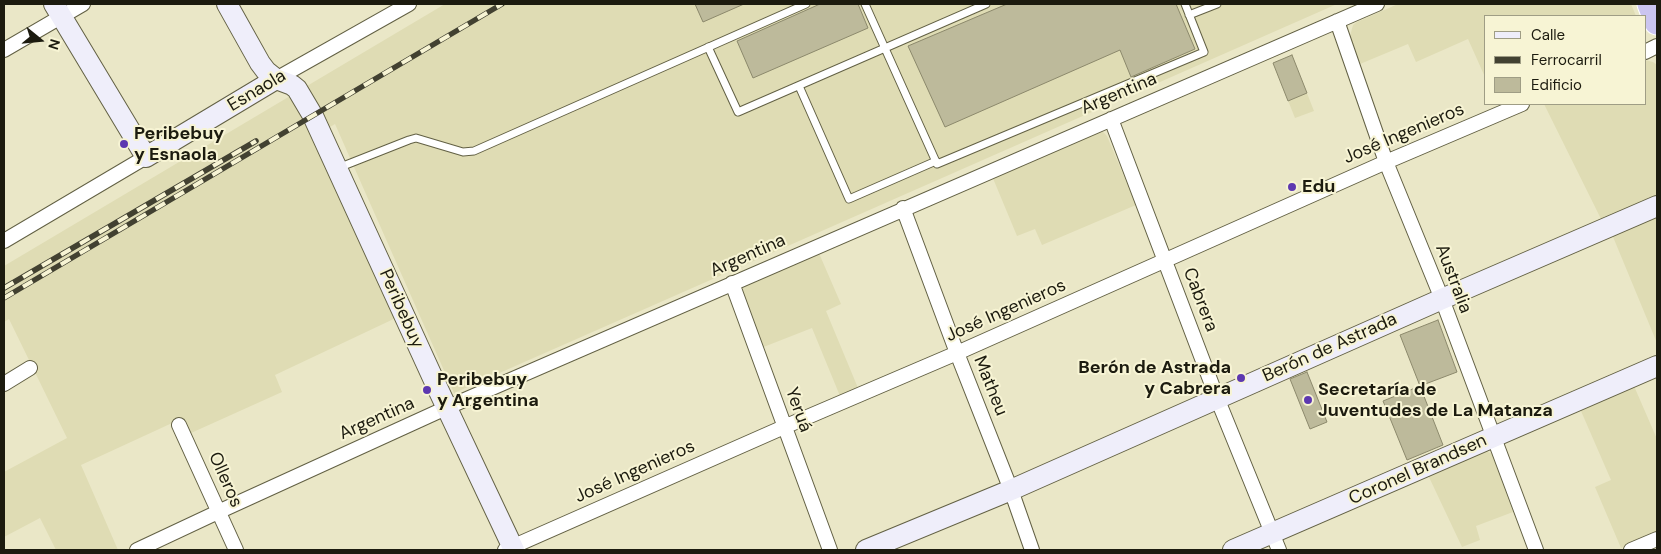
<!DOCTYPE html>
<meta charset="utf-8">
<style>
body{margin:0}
#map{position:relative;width:1661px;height:554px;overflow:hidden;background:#eae7c7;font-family:"DM Sans",sans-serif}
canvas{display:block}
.frame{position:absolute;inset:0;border:5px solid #1c1b0f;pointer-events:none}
.legend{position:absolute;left:1484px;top:15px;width:162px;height:90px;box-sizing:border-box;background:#f7f4d4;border:1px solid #9f9d85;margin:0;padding:6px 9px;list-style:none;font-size:15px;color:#1c1b0f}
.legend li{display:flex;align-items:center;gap:10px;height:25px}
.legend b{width:25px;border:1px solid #9f9d85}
.north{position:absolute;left:15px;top:15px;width:50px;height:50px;-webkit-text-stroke:4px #f7f4d4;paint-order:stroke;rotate:107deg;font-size:14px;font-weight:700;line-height:20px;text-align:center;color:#1c1b0f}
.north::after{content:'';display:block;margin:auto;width:18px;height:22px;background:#1c1b0f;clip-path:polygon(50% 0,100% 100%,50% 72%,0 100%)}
</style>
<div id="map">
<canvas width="1661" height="554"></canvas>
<div class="frame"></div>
<ul class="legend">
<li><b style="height:6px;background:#efeefa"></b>Calle</li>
<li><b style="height:6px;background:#424131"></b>Ferrocarril</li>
<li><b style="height:14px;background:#bdba9b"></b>Edificio</li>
</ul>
<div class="north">N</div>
</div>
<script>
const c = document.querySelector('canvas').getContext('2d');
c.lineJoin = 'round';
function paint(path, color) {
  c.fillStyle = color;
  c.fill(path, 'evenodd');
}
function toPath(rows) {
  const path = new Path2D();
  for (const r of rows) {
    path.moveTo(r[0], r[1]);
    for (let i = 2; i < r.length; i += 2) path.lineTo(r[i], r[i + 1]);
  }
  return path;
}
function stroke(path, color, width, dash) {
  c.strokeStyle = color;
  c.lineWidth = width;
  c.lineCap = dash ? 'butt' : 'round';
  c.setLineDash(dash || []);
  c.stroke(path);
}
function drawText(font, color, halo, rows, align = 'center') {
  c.font = font + ' "DM Sans",sans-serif';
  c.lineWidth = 4;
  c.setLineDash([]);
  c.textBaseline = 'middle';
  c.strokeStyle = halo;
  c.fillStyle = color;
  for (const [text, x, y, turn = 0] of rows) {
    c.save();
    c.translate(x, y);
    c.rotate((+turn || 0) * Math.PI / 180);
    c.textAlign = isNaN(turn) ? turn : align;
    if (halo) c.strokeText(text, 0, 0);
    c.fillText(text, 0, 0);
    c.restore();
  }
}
const built = toPath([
 [445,4,1337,4,454,393,335,124,315,136,400,316,275,375,282,392,191,433,183,418,81,465,118,550,56,550,40,518,4,537,4,472,67,438,9,319,4,322,4,266],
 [1398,4,1631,4,1636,16,1485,16,1485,77,1468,39,1416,62,1408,44,1360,64,1350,36,1353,25,1357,22],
 [1292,55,1314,111,1295,118,1273,63],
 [1645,60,1653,62,1657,65,1657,198,1602,221,1544,104,1645,104],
 [1098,130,1103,132,1107,136,1136,205,1042,245,1035,229,1017,236,992,176],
 [1657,212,1657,343,1611,232],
 [818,251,841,304,826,311,858,388,840,396,812,328,761,348,742,291,743,286],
 [1634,386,1657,439,1657,531,1621,548,1595,487,1611,480,1581,411],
 [1485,450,1492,454,1513,512,1476,526,1480,540,1462,547,1428,475]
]);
const building = toPath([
 [695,4,744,4,703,22,695,4],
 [820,4,858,4,868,28,753,78,737,41,820,4],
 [1007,4,1176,4,1195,49,1131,77,1120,50,945,127,908,46,1007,4],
 [1292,55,1307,93,1288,101,1273,63,1292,55],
 [1438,320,1457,372,1420,386,1400,335,1438,320],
 [1307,372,1327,422,1310,429,1290,379,1307,372],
 [1420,386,1443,445,1407,460,1383,401,1420,386]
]);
const lane = toPath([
 [865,4,937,164,1204,52,1185,4],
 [1189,15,1217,4],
 [708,47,738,112,986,4],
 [799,86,849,199,936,161],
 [338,168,409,140,416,138,463,152,474,151,806,4]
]);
const street = toPath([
 [1337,21,1386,162,1442,299,1536,550],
 [4,50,83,4],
 [1645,52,1657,46],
 [276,79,409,4],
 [1111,119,1217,398,1279,550],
 [903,208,957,353,1011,490,1032,550],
 [4,241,146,157],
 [732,283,830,550],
 [4,384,30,368],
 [179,425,236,550],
 [137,550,218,512,446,408,1377,4],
 [505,550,784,427,957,353,1386,162,1522,104],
 [1631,550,1657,539]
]);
const secondary = toPath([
 [54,4,146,157,276,79],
 [227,4,260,63,266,71,276,79,292,85,297,89,313,116,437,387,514,550],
 [866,550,1011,490,1442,299,1657,206],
 [1233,550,1657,366]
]);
const highway = toPath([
 [1650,4,1657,22]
]);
const rail = toPath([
 [4,288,256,141],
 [4,298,502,4]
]);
const markers = [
 [124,144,5,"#5d38b0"],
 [1292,187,5,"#5d38b0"],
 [1241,378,5,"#5d38b0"],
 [427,390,5,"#5d38b0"],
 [1308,400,5,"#5d38b0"]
];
const streetNames = [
 ["Esnaola",257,91,-31],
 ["Argentina",1119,94,-23],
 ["José Ingenieros",1404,134,-23],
 ["Argentina",748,256,-24],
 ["Australia",1453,279,69],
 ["Cabrera",1200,300,69],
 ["Peribebuy",401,309,66],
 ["José Ingenieros",1006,311,-24],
 ["Berón de Astrada",1330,348,-24],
 ["Matheu",990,386,68],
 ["Yeruá",798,410,70],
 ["Argentina",377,419,-24],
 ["Coronel Brandsen",1418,470,-24],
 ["José Ingenieros",635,472,-24],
 ["Olleros",225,480,66]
];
const poiNames = [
 ["Peribebuy",134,134],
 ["y Esnaola",134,155],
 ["Edu",1302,187],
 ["Berón de Astrada",1231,368,"right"],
 ["y Cabrera",1231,389,"right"],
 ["Peribebuy",437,380],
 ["y Argentina",437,401],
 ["Secretaría de",1318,390],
 ["Juventudes de La Matanza",1318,411]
];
paint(built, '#dfdcb4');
paint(building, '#bdba9b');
stroke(building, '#8c896c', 1);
stroke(lane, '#626044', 9);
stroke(street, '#626044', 16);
stroke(secondary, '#626044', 22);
stroke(highway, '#fff', 27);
stroke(lane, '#fff', 7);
stroke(street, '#fff', 14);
stroke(secondary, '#efeefa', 20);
stroke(highway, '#cbc5f0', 25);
stroke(rail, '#424131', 5.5);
stroke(rail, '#f7f4d4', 4, [11]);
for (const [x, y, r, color] of markers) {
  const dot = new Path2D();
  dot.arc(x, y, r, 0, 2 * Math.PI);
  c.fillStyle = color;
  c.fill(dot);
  stroke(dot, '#f7f4d4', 2);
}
drawText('18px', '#1c1b0f', '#f7f4d4', streetNames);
drawText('bold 18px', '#1c1b0f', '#f7f4d4', poiNames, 'left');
</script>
